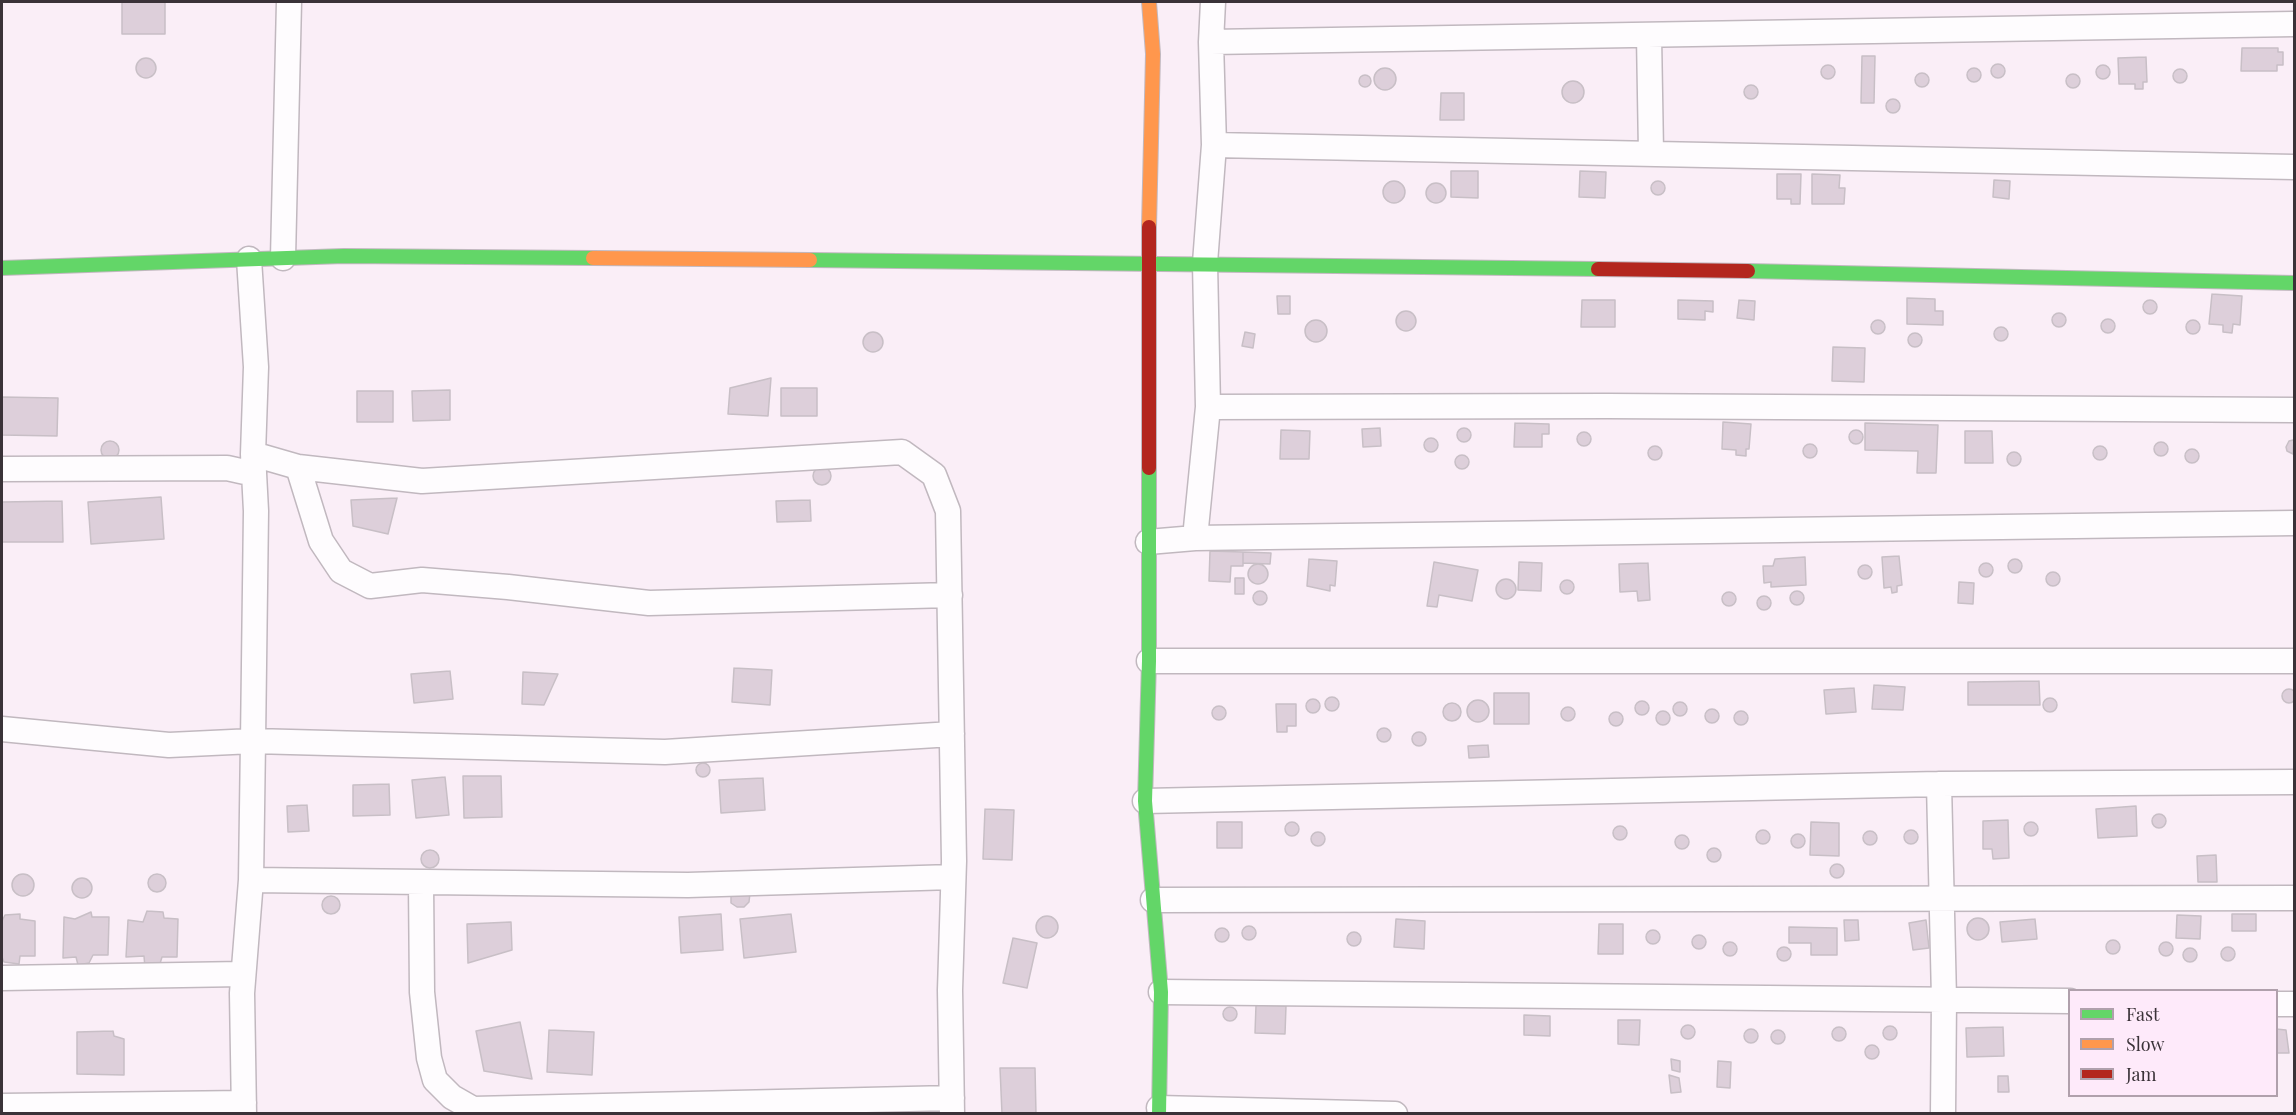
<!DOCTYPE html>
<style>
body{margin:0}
#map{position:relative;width:2296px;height:1115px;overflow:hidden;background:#faeef7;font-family:"Playfair Display",serif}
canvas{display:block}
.frame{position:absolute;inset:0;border:3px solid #3a3238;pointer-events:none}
.legend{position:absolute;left:2068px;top:989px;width:210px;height:108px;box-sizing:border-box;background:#feeafa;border:2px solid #b0a0ac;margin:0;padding:8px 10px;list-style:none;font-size:18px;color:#3a3238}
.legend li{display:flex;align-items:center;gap:12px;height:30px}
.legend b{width:30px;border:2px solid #b0a0ac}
</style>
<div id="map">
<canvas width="2296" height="1115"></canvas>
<div class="frame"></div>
<ul class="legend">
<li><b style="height:8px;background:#63d668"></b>Fast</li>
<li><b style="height:8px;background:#ff974d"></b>Slow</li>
<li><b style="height:8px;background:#b3261e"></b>Jam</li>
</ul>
</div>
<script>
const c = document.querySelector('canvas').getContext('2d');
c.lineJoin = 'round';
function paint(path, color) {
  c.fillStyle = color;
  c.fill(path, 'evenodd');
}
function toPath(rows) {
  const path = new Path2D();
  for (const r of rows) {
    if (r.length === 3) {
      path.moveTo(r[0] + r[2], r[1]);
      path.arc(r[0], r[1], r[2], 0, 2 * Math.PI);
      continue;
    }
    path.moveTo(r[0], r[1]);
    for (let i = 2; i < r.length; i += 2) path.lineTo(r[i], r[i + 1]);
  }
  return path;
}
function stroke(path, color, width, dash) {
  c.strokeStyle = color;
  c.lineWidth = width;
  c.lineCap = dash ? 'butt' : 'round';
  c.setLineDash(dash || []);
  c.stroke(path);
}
const building = toPath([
 [122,2,165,2,165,34,122,34,122,2],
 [2242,48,2278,48,2278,52,2283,52,2283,65,2277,65,2277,71,2241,71,2242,48],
 [1862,56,1875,56,1874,103,1861,103,1862,56],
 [2146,57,2147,82,2143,82,2143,89,2135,89,2135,84,2119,84,2118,58,2146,57],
 [146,68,10],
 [1998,71,7],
 [1828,72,7],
 [2103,72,7],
 [1974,75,7],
 [1385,79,11],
 [2180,76,7],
 [1922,80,7],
 [2073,81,7],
 [1365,81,6],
 [1573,92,11],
 [1751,92,7],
 [1441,93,1464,93,1464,120,1440,120,1441,93],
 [1893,106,7],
 [1451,171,1478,171,1478,198,1451,197,1451,171],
 [1580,171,1606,172,1605,198,1579,197,1580,171],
 [1777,174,1801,174,1800,204,1791,204,1791,199,1777,199,1777,174],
 [1812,174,1840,175,1839,188,1845,188,1844,204,1812,204,1812,174],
 [1994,180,2010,181,2009,199,1993,197,1994,180],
 [1394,192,11],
 [1658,188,7],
 [1436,193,10],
 [2212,294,2242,296,2240,325,2233,324,2232,333,2223,332,2223,325,2209,324,2212,294],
 [1277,296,1290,296,1290,314,1278,314,1277,296],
 [1907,298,1935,299,1935,311,1943,311,1943,325,1907,324,1907,298],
 [2150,307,7],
 [1582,300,1615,300,1615,327,1581,327,1582,300],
 [1678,300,1713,301,1713,312,1705,311,1705,320,1678,319,1678,300],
 [1739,300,1755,301,1754,320,1737,318,1739,300],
 [1406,321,10],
 [2059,320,7],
 [2108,326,7],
 [1316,331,11],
 [2193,327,7],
 [1878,327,7],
 [2001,334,7],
 [1245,332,1255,334,1253,348,1242,346,1245,332],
 [873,342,10],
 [1915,340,7],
 [1833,347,1865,348,1864,382,1832,381,1833,347],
 [771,378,768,416,728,414,730,388,771,378],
 [781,388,817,388,817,416,781,416,781,388],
 [450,390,450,420,413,421,412,391,450,390],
 [357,391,393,391,393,422,357,422,357,391],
 [2,397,58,398,57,436,2,435,2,397],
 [1723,422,1751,424,1749,449,1746,449,1746,456,1736,455,1736,450,1722,449,1723,422],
 [1515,423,1549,424,1549,434,1542,434,1542,447,1514,447,1515,423],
 [1865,423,1938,425,1936,473,1917,473,1918,451,1865,450,1865,423],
 [1464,435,7],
 [1380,428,1381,446,1363,447,1362,429,1380,428],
 [1856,437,7],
 [1281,430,1310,431,1309,459,1280,459,1281,430],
 [1965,431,1992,431,1993,463,1965,463,1965,431],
 [1584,439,7],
 [1431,445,7],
 [2293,440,2294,440,2293,454,2287,451,2286,447,2289,441,2293,440],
 [110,450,9],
 [2161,449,7],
 [1810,451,7],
 [1655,453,7],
 [2100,453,7],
 [2192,456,7],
 [2014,459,7],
 [1462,462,7],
 [822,476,9],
 [161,497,164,539,91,544,88,502,161,497],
 [397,498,388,534,353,526,351,500,397,498],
 [810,500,811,521,777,522,776,501,810,500],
 [62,501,63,542,2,542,2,502,62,501],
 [1210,551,1243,552,1243,566,1231,566,1230,582,1209,581,1210,551],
 [1243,552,1271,553,1270,564,1243,563,1243,552],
 [1899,556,1902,585,1897,586,1897,592,1892,593,1891,587,1884,588,1882,557,1899,556],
 [1805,557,1806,585,1771,587,1771,582,1764,583,1763,566,1773,566,1775,559,1805,557],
 [2015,566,7],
 [1309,559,1337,561,1335,586,1330,585,1330,591,1307,586,1309,559],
 [1434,562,1478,570,1472,601,1439,595,1437,607,1427,606,1434,562],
 [1519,562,1542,563,1541,591,1518,590,1519,562],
 [1986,570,7],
 [1648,563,1650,600,1638,601,1637,591,1620,592,1619,564,1648,563],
 [1258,574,10],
 [1865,572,7],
 [2053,579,7],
 [1235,578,1244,578,1244,594,1235,594,1235,578],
 [1506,589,10],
 [1567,587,7],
 [1959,582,1974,583,1973,604,1958,603,1959,582],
 [1797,598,7],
 [1260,598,7],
 [1729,599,7],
 [1764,603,7],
 [734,668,772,670,770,705,732,702,734,668],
 [450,671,453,699,414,703,411,674,450,671],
 [523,672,558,674,544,705,522,704,523,672],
 [2039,681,2040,705,1968,705,1968,682,2039,681],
 [1874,685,1905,687,1903,710,1872,709,1874,685],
 [1854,688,1856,712,1826,714,1824,690,1854,688],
 [2289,696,7],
 [1494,693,1529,693,1529,724,1494,724,1494,693],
 [1332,704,7],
 [2050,705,7],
 [1313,706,7],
 [1478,711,11],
 [1642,708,7],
 [1680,709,7],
 [1452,712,9],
 [1276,704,1296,704,1296,726,1287,726,1287,732,1277,732,1276,704],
 [1219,713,7],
 [1568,714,7],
 [1712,716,7],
 [1663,718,7],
 [1741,718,7],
 [1616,719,7],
 [1384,735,7],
 [1419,739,7],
 [1488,745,1489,757,1469,758,1468,746,1488,745],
 [703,770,7],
 [463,776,501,776,502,817,464,818,463,776],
 [445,777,449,815,416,818,412,780,445,777],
 [763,778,765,810,721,813,719,780,763,778],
 [389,784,390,815,353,816,353,785,389,784],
 [307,805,309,831,288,832,287,806,307,805],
 [2136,806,2137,836,2098,838,2096,809,2136,806],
 [985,809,1014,810,1012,860,983,859,985,809],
 [2159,821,7],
 [2008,820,2009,858,1993,859,1992,849,1983,849,1983,821,2008,820],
 [2031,829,7],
 [1292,829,7],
 [1217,822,1242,822,1242,848,1217,848,1217,822],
 [1811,822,1839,823,1839,856,1810,855,1811,822],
 [1620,833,7],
 [1911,837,7],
 [1763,837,7],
 [1870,838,7],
 [1318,839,7],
 [1798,841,7],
 [1682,842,7],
 [1714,855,7],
 [430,859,9],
 [2216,855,2217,882,2198,882,2197,856,2216,855],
 [1837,871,7],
 [23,885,11],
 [157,883,9],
 [82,888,10],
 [731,892,750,893,749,902,744,907,737,907,731,903,731,892],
 [331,905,9],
 [147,911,163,912,164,918,178,919,177,957,162,957,159,967,145,968,144,956,126,957,128,920,143,922,147,911],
 [91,912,92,917,109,917,108,955,93,955,89,963,78,965,76,957,63,958,64,917,75,919,91,912],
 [20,914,20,919,35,921,35,956,20,956,19,964,4,962,2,957,2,921,5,915,20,914],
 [721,914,723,950,681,953,679,917,721,914],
 [791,914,796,952,744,958,740,919,791,914],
 [2232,914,2256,914,2256,931,2232,931,2232,914],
 [2177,915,2201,916,2200,939,2176,938,2177,915],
 [1047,927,11],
 [1978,929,11],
 [1396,919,1425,921,1424,949,1394,947,1396,919],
 [2035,919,2037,939,2002,942,2000,922,2035,919],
 [1844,920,1858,920,1859,940,1845,941,1844,920],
 [1926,920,1929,948,1913,950,1909,923,1926,920],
 [511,922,512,950,468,963,467,924,511,922],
 [1599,924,1623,924,1623,954,1598,954,1599,924],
 [1249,933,7],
 [1789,927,1837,928,1837,955,1811,955,1811,943,1789,943,1789,927],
 [1222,935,7],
 [1653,937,7],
 [1354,939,7],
 [1699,942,7],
 [1013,938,1037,943,1027,988,1003,983,1013,938],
 [2113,947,7],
 [1730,949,7],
 [2166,949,7],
 [2228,954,7],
 [1784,954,7],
 [2190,955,7],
 [1256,1005,1286,1006,1285,1034,1255,1033,1256,1005],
 [1230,1014,7],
 [1524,1015,1550,1016,1550,1036,1524,1035,1524,1015],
 [1618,1020,1640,1020,1639,1045,1618,1044,1618,1020],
 [520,1022,532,1079,484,1071,476,1031,520,1022],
 [1688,1032,7],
 [1890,1033,7],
 [1839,1034,7],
 [2003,1027,2004,1056,1967,1057,1966,1028,2003,1027],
 [1751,1036,7],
 [2276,1029,2286,1030,2289,1053,2276,1053,2276,1029],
 [1778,1037,7],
 [549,1030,594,1032,592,1075,547,1072,549,1030],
 [113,1031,114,1036,124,1039,124,1075,77,1074,77,1032,113,1031],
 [1872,1052,7],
 [1671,1059,1680,1061,1680,1072,1672,1070,1671,1059],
 [1718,1061,1731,1062,1730,1088,1717,1087,1718,1061],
 [1000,1068,1035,1068,1036,1114,1002,1114,1000,1068],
 [1669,1075,1679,1078,1681,1092,1671,1093,1669,1075],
 [1998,1076,2008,1076,2009,1092,1998,1092,1998,1076]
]);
const street = toPath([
 [1649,36,1651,152],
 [1211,42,2294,24],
 [1214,145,2294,167],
 [283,258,289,2],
 [249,259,256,367,253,454,256,511,253,741,665,752,952,734],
 [1208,407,1607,406,2294,410],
 [253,454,298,467,422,481,902,452,934,475,948,511,954,861,950,990,952,1114],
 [298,467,321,541,341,571,370,586,422,580,508,587,649,603,950,595],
 [2,469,227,468,254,474],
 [1195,538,1208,407,1205,263,1214,145,1211,42,1213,2],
 [1148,542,1195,538,2294,523],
 [1149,661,2294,661],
 [2,729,169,745,253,741,251,880,242,993,244,1114],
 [1939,784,1944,999,1943,1114],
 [1145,801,1939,784,2294,782],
 [251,880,688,885,953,877],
 [421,883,422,992,429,1058,435,1080,452,1097,473,1109,952,1098],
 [1153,900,2294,898],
 [2,978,242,974],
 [1161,992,2070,1001],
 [2276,1004,2294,1004],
 [2,1106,244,1103],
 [1159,1108,1395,1114]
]);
const fast = toPath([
 [810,260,1598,269],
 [2,268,344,256,593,258],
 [1748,271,2294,283],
 [1149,468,1149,661,1145,801,1161,992,1159,1114]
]);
const slow = toPath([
 [1149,227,1153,54,1149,2],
 [593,258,810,260]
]);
const jam = toPath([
 [1598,269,1748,271],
 [1149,468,1149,227]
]);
paint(building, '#ddcfda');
stroke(building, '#c8bfc6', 1.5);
stroke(street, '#c1b8bf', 27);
stroke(fast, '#c1b8bf', 16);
stroke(slow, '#c1b8bf', 16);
stroke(jam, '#c1b8bf', 16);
stroke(street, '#fefcfe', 24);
stroke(fast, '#63d668', 14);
stroke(slow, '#ff974d', 14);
stroke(jam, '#b3261e', 14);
</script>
